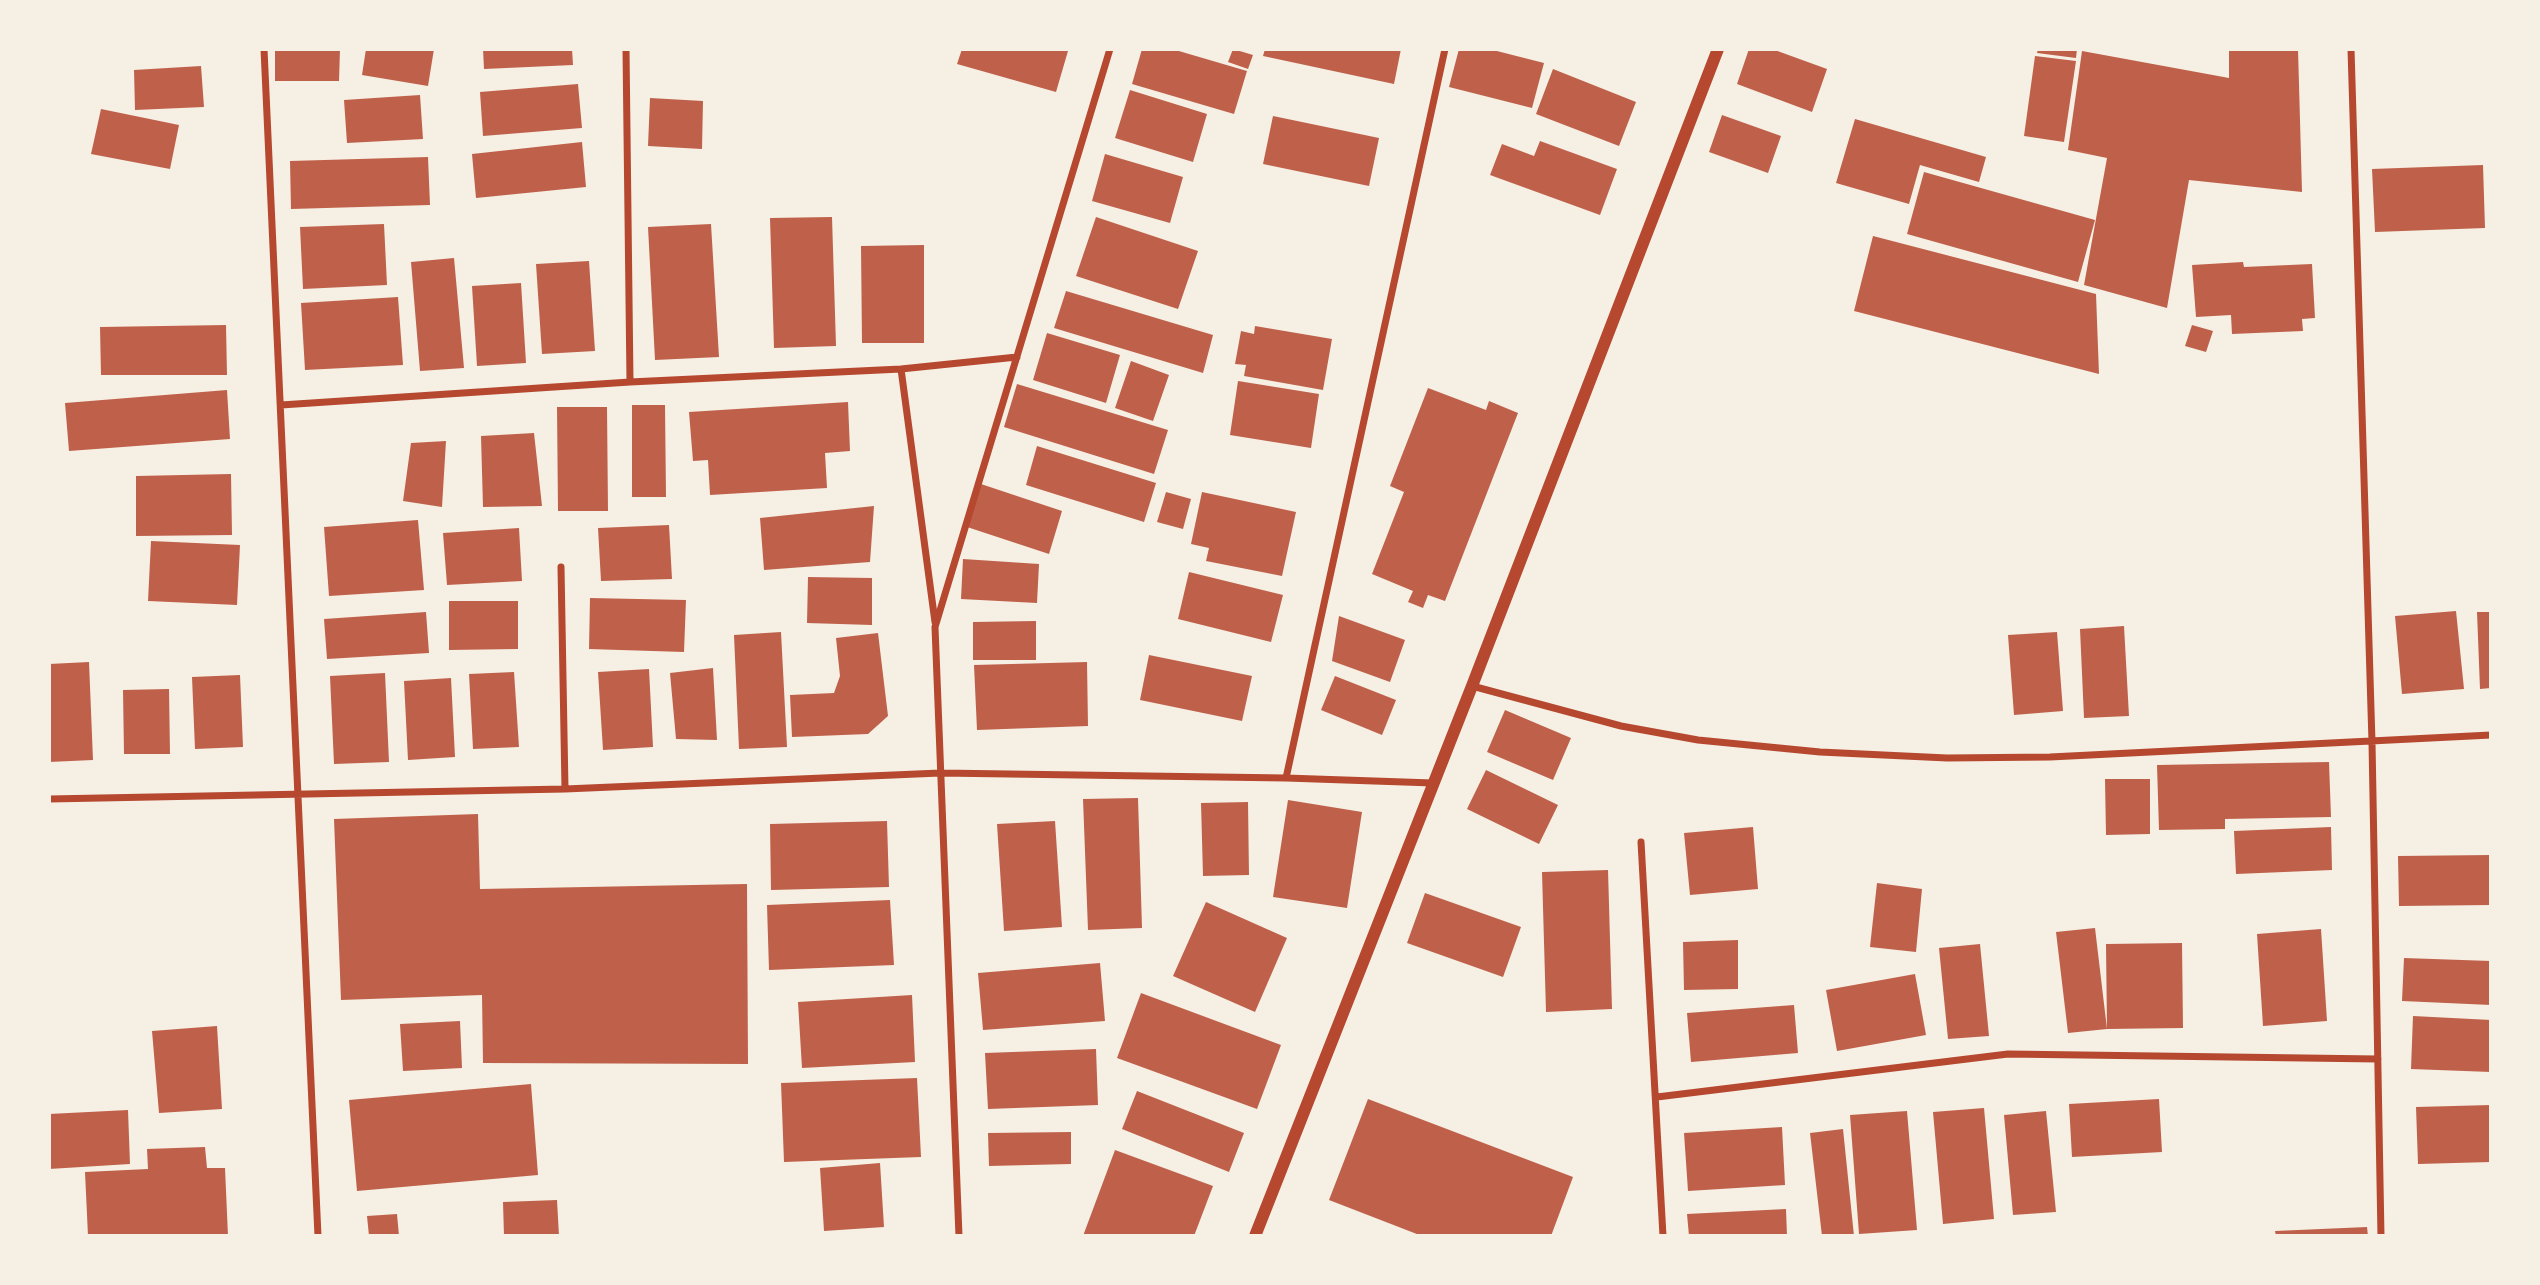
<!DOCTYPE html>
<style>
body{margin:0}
#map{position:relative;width:2540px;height:1285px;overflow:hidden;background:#f6efe4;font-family:"Work Sans",sans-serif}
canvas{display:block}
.frame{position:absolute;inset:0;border:51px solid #f6efe4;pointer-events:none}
</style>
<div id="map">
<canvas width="2540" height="1285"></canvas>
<div class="frame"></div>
</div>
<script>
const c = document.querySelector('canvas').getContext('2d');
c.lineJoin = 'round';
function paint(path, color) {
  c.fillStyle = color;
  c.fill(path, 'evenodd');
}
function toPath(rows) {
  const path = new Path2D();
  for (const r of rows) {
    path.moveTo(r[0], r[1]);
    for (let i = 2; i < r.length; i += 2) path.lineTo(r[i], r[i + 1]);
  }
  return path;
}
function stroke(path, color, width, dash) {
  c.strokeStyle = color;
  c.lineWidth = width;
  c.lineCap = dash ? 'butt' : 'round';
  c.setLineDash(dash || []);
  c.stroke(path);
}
const building = toPath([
 [275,49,340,49,339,81,275,81],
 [366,49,434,49,428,86,362,75],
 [483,49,572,49,573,65,484,69],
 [962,49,1061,49,1068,51,1056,92,957,64],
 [1142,49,1172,49,1247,71,1234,114,1132,84],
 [1233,49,1253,55,1248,69,1228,62],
 [1265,49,1401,49,1394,84,1263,56],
 [1459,49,1489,49,1544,63,1532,108,1449,87],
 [1749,49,1772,49,1827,69,1812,112,1737,84],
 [2038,49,2077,49,2076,58,2037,53],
 [2229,49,2298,49,2302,192,2189,180,2167,308,2084,285,2107,158,2068,150,2082,51,2229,78],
 [2035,56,2076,61,2064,142,2024,136],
 [201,66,204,107,135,110,134,70],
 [1553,69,1636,102,1619,146,1536,114],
 [578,84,582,128,483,136,480,92],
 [1130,90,1207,114,1193,162,1115,138],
 [420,95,423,139,347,143,344,100],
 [650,98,703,101,702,149,648,146],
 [101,109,179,125,170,169,91,154],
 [1722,115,1781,136,1768,173,1709,152],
 [1273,116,1379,138,1369,186,1263,164],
 [1855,119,1986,157,1979,182,1920,165,1909,204,1836,183],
 [1540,141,1617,169,1600,215,1490,175,1502,144,1534,156],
 [582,142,586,187,476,198,472,154],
 [1105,154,1183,177,1170,223,1092,201],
 [428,157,430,205,291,209,290,161],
 [2483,165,2485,228,2375,232,2372,169],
 [1924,172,2095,220,2078,282,1907,234],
 [832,217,836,346,774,348,770,218],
 [1096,217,1198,251,1178,309,1076,276],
 [384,224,387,285,303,289,300,227],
 [711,224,719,357,655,360,648,227],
 [1873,236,2096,294,2099,374,1854,311],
 [924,245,924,343,862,343,861,246],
 [454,258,464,368,420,371,411,262],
 [589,261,595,351,542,354,536,264],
 [2243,262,2244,267,2312,264,2315,318,2302,319,2303,331,2232,334,2231,315,2196,317,2192,265],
 [521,283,526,363,477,366,472,286],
 [1066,291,1213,335,1203,373,1054,328],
 [398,297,403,365,305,370,301,303],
 [226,325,227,375,101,375,100,327],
 [2192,325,2213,331,2206,352,2185,346],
 [1255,326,1332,339,1323,390,1244,376,1246,365,1235,364,1241,331,1254,334],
 [1047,333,1120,355,1106,403,1033,380],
 [1131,361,1169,375,1153,421,1115,408],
 [1238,381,1319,394,1311,448,1230,435],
 [1017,384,1168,430,1154,474,1004,427],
 [1428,388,1486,410,1489,401,1518,413,1445,601,1428,595,1423,608,1408,602,1413,591,1372,574,1404,492,1390,486],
 [227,390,230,439,69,451,65,403],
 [848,402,850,451,825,453,827,488,710,495,708,460,693,461,689,412],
 [632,405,665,405,666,497,632,497],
 [557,407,607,407,608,511,558,511],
 [534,433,542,506,483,507,481,436],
 [446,441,442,507,403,501,411,443],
 [1037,446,1156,483,1144,522,1026,485],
 [231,474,232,535,136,536,136,476],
 [978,483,1062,511,1049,554,964,526],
 [1166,492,1191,499,1183,529,1157,522],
 [1202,492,1296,512,1282,576,1206,561,1209,548,1191,544],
 [874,506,870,562,764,570,760,518],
 [418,520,424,590,329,596,324,527],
 [669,525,672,579,601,581,598,528],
 [519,528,522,581,447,585,443,533],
 [151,541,240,545,237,605,148,601],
 [963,559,1039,564,1037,603,961,599],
 [1189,572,1283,595,1271,642,1178,619],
 [808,577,872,578,872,625,807,623],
 [590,598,686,600,684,652,589,649],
 [449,601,518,601,518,649,449,650],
 [2456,611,2464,689,2402,694,2395,616],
 [426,612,429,653,327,659,324,619],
 [2477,612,2491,612,2491,688,2480,689],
 [1339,616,1405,640,1390,682,1332,661],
 [1036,621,1036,660,973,660,973,622],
 [2124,626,2129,716,2084,718,2080,629],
 [781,632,787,747,739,749,734,635],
 [2057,632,2063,711,2014,715,2008,635],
 [878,633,888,716,868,734,792,737,790,695,834,693,840,676,836,638],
 [1149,655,1252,676,1242,721,1140,700],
 [89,662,93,760,49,762,49,664],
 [1087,662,1088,726,977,730,974,665],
 [713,668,717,740,676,739,670,673],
 [649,669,653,747,603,750,598,672],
 [514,672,519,747,473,749,469,674],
 [385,673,389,762,334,764,330,676],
 [240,675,243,747,195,749,192,677],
 [1335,676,1396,700,1382,735,1321,710],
 [451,678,455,757,408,760,404,681],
 [169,689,170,754,124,754,123,690],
 [1505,710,1571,738,1553,780,1487,752],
 [2329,762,2331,817,2225,819,2225,829,2159,830,2157,765],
 [1486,770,1558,805,1539,844,1467,809],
 [2105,779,2150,779,2150,834,2106,835],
 [1138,798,1142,928,1088,930,1083,799],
 [1288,800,1362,812,1347,908,1273,897],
 [1248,802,1249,875,1203,876,1201,803],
 [478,814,480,889,747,884,748,1064,483,1063,482,995,341,1000,334,819],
 [887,821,889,887,771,890,770,824],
 [1055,821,1062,927,1004,931,997,824],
 [1753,827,1758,889,1690,895,1684,833],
 [2331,827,2332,870,2236,874,2234,831],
 [2491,855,2491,905,2399,906,2398,856],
 [1608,870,1612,1009,1546,1012,1542,872],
 [1877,883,1922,889,1916,952,1870,947],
 [1425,893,1521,927,1503,977,1407,943],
 [890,900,894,965,769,970,767,905],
 [1206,902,1287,938,1255,1012,1173,976],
 [2095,928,2107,1029,2106,944,2182,943,2183,1028,2107,1029,2068,1033,2056,932],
 [2321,929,2327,1021,2263,1026,2257,934],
 [1738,940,1738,989,1684,990,1683,942],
 [1980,944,1989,1036,1948,1039,1939,948],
 [2404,958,2491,961,2491,1005,2402,1001],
 [1100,963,1105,1021,983,1030,978,973],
 [1915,974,1926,1035,1837,1051,1826,990],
 [1141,993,1281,1045,1257,1109,1117,1058],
 [912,995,915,1062,802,1068,798,1002],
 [1794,1005,1798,1053,1691,1062,1687,1013],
 [2413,1016,2491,1020,2491,1072,2411,1069],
 [460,1021,462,1068,403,1071,400,1024],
 [217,1026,222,1109,159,1113,152,1031],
 [1096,1049,1098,1105,988,1109,985,1053],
 [917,1078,921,1157,784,1162,781,1083],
 [531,1084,538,1175,357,1191,349,1100],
 [1137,1091,1244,1133,1229,1172,1122,1129],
 [1368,1099,1573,1177,1551,1236,1422,1236,1329,1200],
 [2159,1099,2162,1152,2072,1157,2069,1104],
 [2491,1105,2491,1162,2418,1164,2416,1107],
 [1984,1108,1994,1219,1943,1224,1933,1112],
 [128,1110,130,1164,49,1169,49,1114],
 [1907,1111,1917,1230,1859,1234,1850,1115],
 [2046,1111,2056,1212,2013,1215,2004,1115],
 [1782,1127,1785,1185,1688,1191,1684,1133],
 [1843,1129,1854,1236,1822,1236,1810,1133],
 [1071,1132,1071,1164,989,1166,988,1133],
 [205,1147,207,1168,225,1168,228,1236,88,1236,85,1172,148,1169,147,1149],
 [1115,1150,1213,1186,1194,1236,1083,1236],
 [880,1163,884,1227,824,1231,820,1168],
 [557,1200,559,1236,504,1236,503,1202],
 [1786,1209,1787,1236,1689,1236,1687,1214],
 [397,1214,399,1236,369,1236,367,1216],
 [2367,1227,2368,1236,2276,1236,2275,1231]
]);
const minor = toPath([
 [264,49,318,1236],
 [626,49,630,382],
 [2351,49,2372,742,2381,1236],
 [901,369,935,622],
 [281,405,630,382,901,369,1017,357],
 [561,567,565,789],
 [1472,686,1621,726,1698,740,1820,752,1947,758,2050,757,2491,735],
 [1286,778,1445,49],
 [49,799,565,789,940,773,1286,778,1433,783],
 [1641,842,1663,1236],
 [1657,1097,2008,1054,2378,1059],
 [959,1236,935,627,1110,49]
]);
const tertiary = toPath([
 [1255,1236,1472,686,1718,49]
]);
paint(building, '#bf614a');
stroke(minor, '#b5482f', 7);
stroke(tertiary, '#b5482f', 12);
</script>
